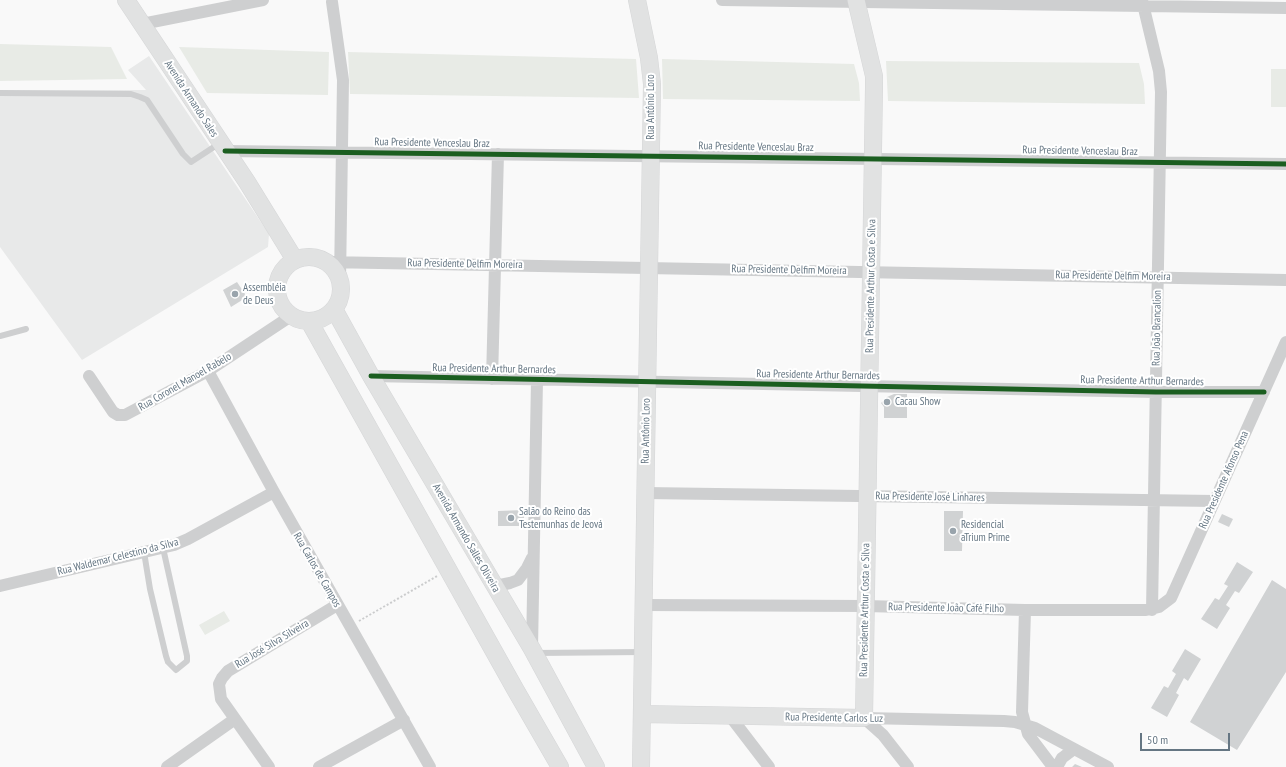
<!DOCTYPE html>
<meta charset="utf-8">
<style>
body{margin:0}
#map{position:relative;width:1286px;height:767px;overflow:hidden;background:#f9f9f9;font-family:"PT Sans Narrow",sans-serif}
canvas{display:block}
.scale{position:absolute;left:1140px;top:733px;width:90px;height:18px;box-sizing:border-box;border:2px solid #657683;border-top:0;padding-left:5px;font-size:12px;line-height:14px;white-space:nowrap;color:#657683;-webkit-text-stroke:3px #fff;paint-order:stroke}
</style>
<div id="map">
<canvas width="1286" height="767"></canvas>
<div class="scale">50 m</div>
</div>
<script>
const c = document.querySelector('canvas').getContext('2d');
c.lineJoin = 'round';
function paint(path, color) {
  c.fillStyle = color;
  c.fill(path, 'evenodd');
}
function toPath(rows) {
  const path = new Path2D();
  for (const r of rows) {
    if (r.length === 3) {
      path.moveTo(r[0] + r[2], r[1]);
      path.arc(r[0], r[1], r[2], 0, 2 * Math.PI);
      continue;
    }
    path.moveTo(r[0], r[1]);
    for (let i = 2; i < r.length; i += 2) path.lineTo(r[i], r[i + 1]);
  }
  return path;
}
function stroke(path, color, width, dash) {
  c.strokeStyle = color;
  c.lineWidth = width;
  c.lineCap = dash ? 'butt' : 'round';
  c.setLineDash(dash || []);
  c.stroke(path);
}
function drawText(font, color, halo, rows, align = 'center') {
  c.font = font + ' "PT Sans Narrow",sans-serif';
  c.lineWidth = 4;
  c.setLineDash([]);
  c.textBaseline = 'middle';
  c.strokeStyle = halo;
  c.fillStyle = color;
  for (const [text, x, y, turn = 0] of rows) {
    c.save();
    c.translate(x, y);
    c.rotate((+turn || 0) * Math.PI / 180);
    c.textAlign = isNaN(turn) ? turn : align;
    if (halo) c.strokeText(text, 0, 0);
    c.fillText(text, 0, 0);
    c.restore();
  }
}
const built = toPath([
 [149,56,269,234,268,247,82,360,0,247,0,90,146,90,128,70]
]);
const green = toPath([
 [0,44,111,47,127,79,0,81],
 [179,47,329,52,328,95,207,93],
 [348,52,636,59,639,98,350,94],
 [662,59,854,64,859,83,860,101,663,99],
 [886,61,1139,63,1144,84,1145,104,888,101],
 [1271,69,1286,69,1286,107,1271,107],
 [224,611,230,621,205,635,199,625]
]);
const building = toPath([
 [237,282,247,297,231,307,223,290],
 [894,394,907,394,907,418,884,418,884,407,881,403,887,397],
 [524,510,524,526,498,526,498,511],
 [944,511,963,511,962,551,944,551],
 [1222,514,1233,519,1229,527,1218,522],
 [1237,562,1253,572,1239,593,1235,591,1226,605,1230,608,1217,629,1201,619,1215,598,1219,600,1228,586,1224,584],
 [1272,580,1286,589,1286,672,1237,750,1190,722],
 [1185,649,1201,659,1188,681,1184,678,1176,693,1179,695,1167,717,1151,708,1164,686,1168,688,1176,674,1172,671],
 [1075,764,1082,767,1072,767]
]);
const path = toPath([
 [359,621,437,576]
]);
const lane = toPath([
 [0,93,131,94,140,97,147,100,183,154,191,162,220,143],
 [0,336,26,329],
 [144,552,150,589,166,656,168,662,176,670,187,661,187,656,163,548],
 [536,653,643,652]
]);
const street = toPath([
 [722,0,1286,8],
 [1142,0,1159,71,1161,92,1152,610],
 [332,2,343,80,340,280],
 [142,24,263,0],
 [225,151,1286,164],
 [326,262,1286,280],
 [208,371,274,492,430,767],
 [89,376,113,412,118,415,125,415,208,371,291,316],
 [371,376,1156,392,1264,392],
 [492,379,498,154],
 [645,493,1214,501],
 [0,586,174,545,188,539,274,492],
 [495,586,510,583,518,580,527,568,532,558],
 [644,605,865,606,1025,610,1146,610,1159,607,1171,598,1286,342],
 [1025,610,1022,712,1028,734,1053,767],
 [532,648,537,380],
 [730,716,769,767],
 [864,718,1004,721,1015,722,1035,728,1108,767],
 [864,718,883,735,908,767],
 [167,767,235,719],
 [269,767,221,699,219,684,222,678,228,671,337,605],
 [319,767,404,720],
 [1057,767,1062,758,1074,749]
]);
const secondary = toPath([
 [126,0,247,182,295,260],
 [637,0,649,58,652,84,641,767],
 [309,289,32],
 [334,309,371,376,532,649,596,767],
 [309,321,515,689,560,767],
 [642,714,864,718,874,87,874,76,856,0]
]);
const cycleway = toPath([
 [225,151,1286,164],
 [371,376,1156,392,1264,392]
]);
const markers = [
 [235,294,4,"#99a4ac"],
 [887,402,4,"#99a4ac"],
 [511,518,4,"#99a4ac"],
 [953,531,4,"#99a4ac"]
];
const streetNames = [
 ["Avenida Armando Sales",191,99,57],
 ["Rua Antônio Loro",651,107,-90],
 ["Rua Presidente Venceslau Braz",432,143,1],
 ["Rua Presidente Venceslau Braz",756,147,1],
 ["Rua Presidente Venceslau Braz",1080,151,1],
 ["Rua Presidente Delfim Moreira",465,264,1],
 ["Rua Presidente Delfim Moreira",789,270,1],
 ["Rua Presidente Delfim Moreira",1113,276,1],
 ["Rua Presidente Arthur Costa e Silva",871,286,-89],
 ["Rua João Brancalion",1157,328,-89],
 ["Rua Presidente Arthur Bernardes",494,369,1],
 ["Rua Presidente Arthur Bernardes",818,375,1],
 ["Rua Presidente Arthur Bernardes",1142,381,1],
 ["Rua Coronel Manoel Rabelo",185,382,-30],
 ["Rua Antônio Loro",646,431,-89],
 ["Rua Presidente Afonso Pena",1224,480,-66],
 ["Rua Presidente José Linhares",930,497,1],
 ["Avenida Armando Salles Oliveira",466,538,60],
 ["Rua Waldemar Celestino da Silva",118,557,-14],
 ["Rua Carlos de Campos",317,570,60],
 ["Rua Presidente João Café Filho",946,608,1],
 ["Rua Presidente Arthur Costa e Silva",865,610,-89],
 ["Rua José Silva Silveira",272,644,-31],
 ["Rua Presidente Carlos Luz",834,718,1]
];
const poiNames = [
 ["Assembléia",243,288],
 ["de Deus",243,301],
 ["Cacau Show",895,402],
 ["Salão do Reino das",519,512],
 ["Testemunhas de Jeová",519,525],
 ["Residencial",961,525],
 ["aTrium Prime",961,538]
];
paint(built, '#e8e9e9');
paint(green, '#e8ebe6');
paint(building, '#d0d2d3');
stroke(secondary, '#d5d6d7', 18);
stroke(path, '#cbcccd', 2, [2, 2]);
stroke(lane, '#cecfd0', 6);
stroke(street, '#cecfd0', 12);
stroke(secondary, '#e1e2e2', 17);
stroke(cycleway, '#1b5e20', 5);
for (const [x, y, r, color] of markers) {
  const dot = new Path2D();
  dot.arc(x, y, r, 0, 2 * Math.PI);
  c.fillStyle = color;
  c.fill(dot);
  stroke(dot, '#fff', 1.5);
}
drawText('11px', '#657683', '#fff', streetNames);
drawText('11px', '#657683', '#fff', poiNames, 'left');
</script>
